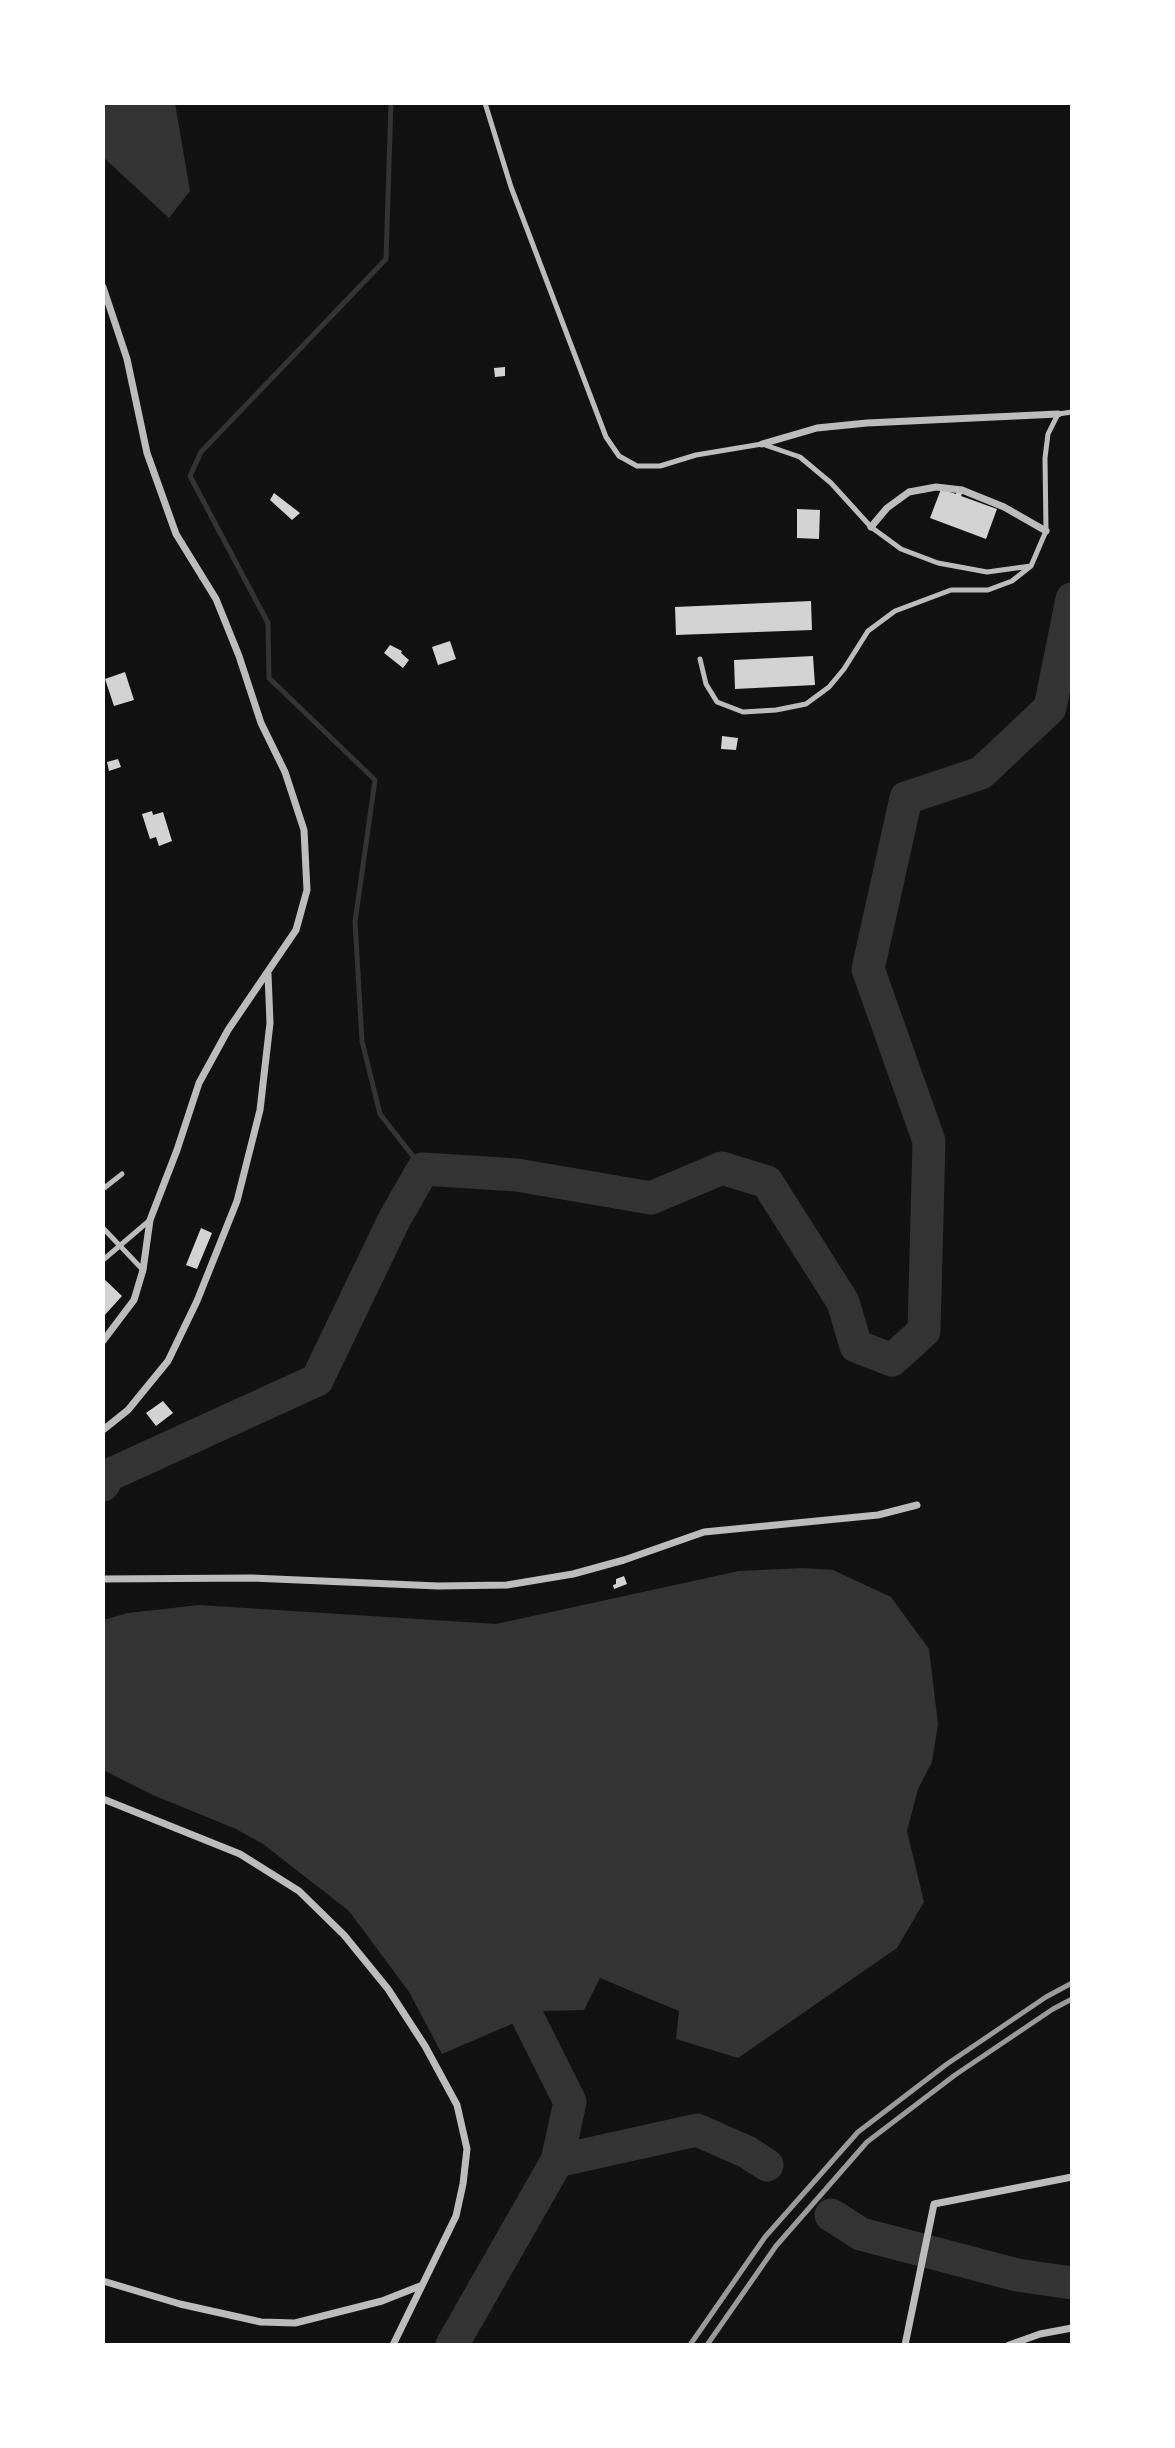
<!DOCTYPE html>
<style>
body{margin:0}
#map{position:relative;width:1175px;height:2448px;overflow:hidden;background:#111;font-family:"Fira Sans Condensed",sans-serif}
canvas{display:block}
.frame{position:absolute;inset:0;border:105px solid #fff;pointer-events:none}
</style>
<div id="map">
<canvas width="1175" height="2448"></canvas>
<div class="frame"></div>
</div>
<script>
const c = document.querySelector('canvas').getContext('2d');
c.lineJoin = 'round';
function paint(path, color) {
  c.fillStyle = color;
  c.fill(path, 'evenodd');
}
function toPath(rows) {
  const path = new Path2D();
  for (const r of rows) {
    path.moveTo(r[0], r[1]);
    for (let i = 2; i < r.length; i += 2) path.lineTo(r[i], r[i + 1]);
  }
  return path;
}
function stroke(path, color, width, dash) {
  c.strokeStyle = color;
  c.lineWidth = width;
  c.lineCap = dash ? 'butt' : 'round';
  c.setLineDash(dash || []);
  c.stroke(path);
}
const water = toPath([
 [103,103,175,103,190,191,169,218,103,157],
 [803,1568,833,1570,891,1597,929,1649,938,1724,932,1762,918,1789,907,1831,924,1902,897,1948,738,2058,676,2039,679,2011,600,1978,584,2010,542,2011,442,2054,409,1992,349,1911,263,1844,236,1829,153,1795,103,1770,103,1620,128,1613,199,1605,496,1624,739,1571]
]);
const stream = toPath([
 [391,103,386,259,201,452,190,476,268,623,269,678,375,780,355,922,362,1041,380,1114,423,1169]
]);
const river = toPath([
 [103,1485,109,1475,317,1380,394,1220,423,1169,517,1175,651,1198,722,1168,767,1182,843,1302,856,1346,892,1360,924,1331,929,1141,868,969,906,798,981,773,1050,708,1072,599],
 [557,2161,697,2130,747,2152,767,2165],
 [831,2215,861,2234,1017,2275,1072,2283],
 [452,2345,557,2161,570,2102,508,1978]
]);
const building = toPath([
 [505,367,505,376,495,377,494,368],
 [941,489,956,494,957,490,963,492,961,496,997,509,986,539,930,518],
 [274,493,300,513,292,520,270,500],
 [797,509,820,510,819,539,797,538],
 [811,601,812,630,676,635,675,607],
 [450,641,456,659,438,665,432,647],
 [390,645,402,651,401,653,409,660,403,668,384,653],
 [813,656,815,685,735,689,734,660],
 [125,672,134,700,114,706,105,679],
 [722,736,738,738,736,750,721,749],
 [118,759,121,767,109,771,107,762],
 [152,811,153,815,163,812,172,841,159,846,156,837,150,839,142,814],
 [201,1228,212,1233,197,1269,186,1265],
 [103,1278,122,1296,103,1317],
 [163,1401,173,1413,156,1426,146,1413],
 [624,1576,627,1584,614,1589,613,1585,616,1584,616,1579]
]);
const service = toPath([
 [485,103,511,187,606,437,619,456,637,466,660,466,696,455,762,444,800,457,831,483,871,527,901,549,938,563,987,572,1031,566,1046,531,1045,458,1048,434,1058,414,1072,412],
 [700,659,706,684,717,702,743,712,776,710,806,704,829,687,844,669,868,631,895,611,951,590,988,590,1012,581,1031,566],
 [103,1189,122,1174],
 [103,1228,143,1270],
 [103,1260,150,1220]
]);
const minor = toPath([
 [103,287,127,359,147,453,176,534,216,599,239,656,261,723,285,772,304,830,307,890,296,930,228,1030,199,1083,177,1150,150,1220,143,1270,134,1300,103,1341],
 [762,444,817,428,867,423,1058,414],
 [871,527,887,508,909,492,936,487,962,490,1004,507,1046,531],
 [103,1430,128,1410,168,1361,197,1301,237,1201,260,1110,270,1023,268,974],
 [103,1579,252,1578,438,1586,507,1585,573,1574,624,1560,704,1532,878,1515,917,1505],
 [103,1799,240,1854,299,1891,344,1935,388,1989,425,2046,457,2105,467,2149,463,2184,456,2216,393,2345],
 [103,2281,180,2304,261,2322,295,2323,382,2301,420,2286],
 [905,2345,934,2204,1072,2177],
 [1009,2345,1040,2334,1072,2328]
]);
const rail = toPath([
 [690,2345,765,2237,858,2132,947,2064,1046,1997,1072,1983],
 [707,2345,776,2246,867,2142,955,2075,1053,2009,1072,1999]
]);
paint(water, '#333');
stroke(stream, '#333', 5);
stroke(river, '#333', 33);
paint(building, '#d3d3d3');
stroke(service, '#bcbcbc', 5);
stroke(minor, '#bcbcbc', 7);
stroke(rail, '#9a9a9a', 5);
</script>
